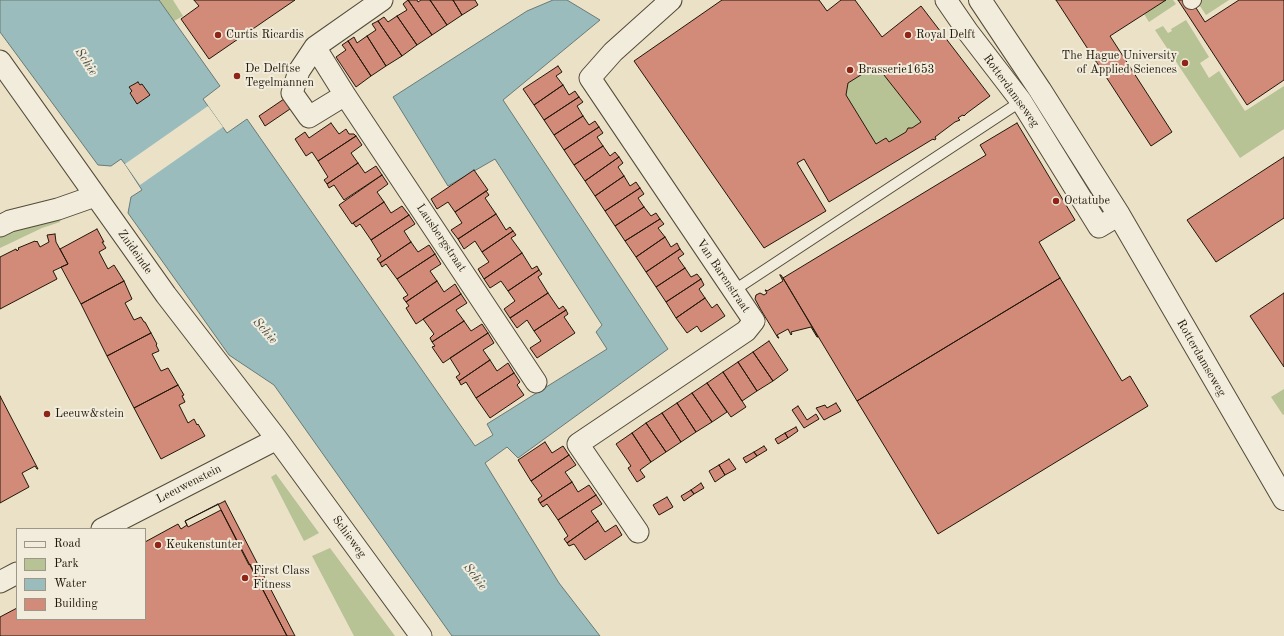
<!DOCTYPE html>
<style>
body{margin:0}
#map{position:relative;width:1284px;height:636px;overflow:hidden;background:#eae1c7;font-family:"Old Standard TT",serif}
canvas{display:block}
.legend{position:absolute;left:16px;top:528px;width:130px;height:92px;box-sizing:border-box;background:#f1ecdb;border:1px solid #9e9787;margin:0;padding:5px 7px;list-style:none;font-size:12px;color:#221709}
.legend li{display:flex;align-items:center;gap:8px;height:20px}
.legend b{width:20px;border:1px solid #9e9787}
</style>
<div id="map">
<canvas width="1284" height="636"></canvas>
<ul class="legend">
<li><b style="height:5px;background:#f1ecdb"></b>Road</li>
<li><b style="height:11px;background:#b7c295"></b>Park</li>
<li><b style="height:11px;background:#9abcbd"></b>Water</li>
<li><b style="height:11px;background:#d28a79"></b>Building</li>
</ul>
</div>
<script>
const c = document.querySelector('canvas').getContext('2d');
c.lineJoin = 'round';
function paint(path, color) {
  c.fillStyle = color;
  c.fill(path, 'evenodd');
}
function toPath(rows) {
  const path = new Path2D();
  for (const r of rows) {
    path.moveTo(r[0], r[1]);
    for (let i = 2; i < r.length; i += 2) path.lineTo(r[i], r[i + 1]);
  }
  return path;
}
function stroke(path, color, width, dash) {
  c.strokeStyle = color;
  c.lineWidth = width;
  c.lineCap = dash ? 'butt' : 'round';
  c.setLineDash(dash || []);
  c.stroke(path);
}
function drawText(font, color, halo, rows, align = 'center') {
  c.font = font + ' "Old Standard TT",serif';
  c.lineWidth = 4;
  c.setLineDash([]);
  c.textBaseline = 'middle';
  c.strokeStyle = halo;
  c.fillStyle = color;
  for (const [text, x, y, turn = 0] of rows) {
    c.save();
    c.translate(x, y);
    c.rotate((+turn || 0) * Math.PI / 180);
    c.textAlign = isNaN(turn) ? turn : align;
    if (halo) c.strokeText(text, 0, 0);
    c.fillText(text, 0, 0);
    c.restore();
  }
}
const green = toPath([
 [159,0,173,0,183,16,174,21],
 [1166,0,1173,0,1176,4,1149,22,1144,14],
 [1202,0,1229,0,1206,15,1198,3],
 [1186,20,1209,57,1200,63,1209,78,1219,71,1245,111,1284,86,1284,129,1240,158,1155,30,1163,26,1168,33,1172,31,1171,29],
 [872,68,880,70,921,122,912,128,908,128,906,132,889,142,886,138,876,144,846,95,848,83],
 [58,216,60,222,42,228,0,248,0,235],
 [1284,389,1284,414,1283,415,1271,397],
 [276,474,319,533,304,541,271,477],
 [330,548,395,636,354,636,312,556]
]);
const water = toPath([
 [0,0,159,0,220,86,203,99,227,133,247,119,475,446,493,435,487,424,607,349,596,332,602,325,495,159,448,186,393,97,527,11,553,0,567,0,600,20,503,100,668,349,518,458,507,447,485,463,559,583,600,636,452,636,274,385,229,355,128,213,131,197,142,190,125,164,121,159,111,166,98,165,0,32,0,0]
]);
const pier = toPath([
 [208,106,223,127,140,185,125,164]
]);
const building = toPath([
 [194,0,295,0,209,59,181,19,199,6,194,0],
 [408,0,417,0,418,2,421,0,430,0,447,25,432,35,408,0],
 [408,0,432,35,417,45,397,16,407,10,403,4,408,0],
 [430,0,453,0,462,15,447,25,430,0],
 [453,0,475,0,478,5,462,15,453,0],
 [722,0,819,0,827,11,841,0,855,0,882,37,921,6,990,96,967,113,964,116,963,115,961,116,958,118,960,120,955,122,935,137,936,139,934,140,933,139,829,202,804,159,797,163,826,211,764,248,634,61,722,0],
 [872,68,880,70,921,122,912,128,908,128,906,132,889,142,886,138,876,144,846,95,848,83,872,68],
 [1056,0,1166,0,1110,36,1172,132,1151,146,1056,0],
 [1178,0,1191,0,1205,22,1239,0,1284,0,1284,80,1247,105,1178,0],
 [397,16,417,45,402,56,378,21,384,17,388,22,397,16],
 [378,21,402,56,386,66,367,36,376,30,372,24,378,21],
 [367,36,386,66,371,76,348,41,354,37,357,43,367,36],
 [348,41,371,76,356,87,336,57,346,50,342,45,348,41],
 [558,66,562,72,556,76,563,85,534,105,523,89,558,66],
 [138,82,140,85,142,84,150,95,137,104,130,93,132,91,129,87,138,82],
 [563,85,569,95,575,91,579,97,544,120,534,105,563,85],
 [579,97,583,102,577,106,583,116,554,135,544,120,579,97],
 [284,99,290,109,265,126,259,116,284,99],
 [583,116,589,125,595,121,599,127,564,150,554,135,583,116],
 [331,123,339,134,346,129,349,134,354,134,356,136,318,161,312,152,306,156,295,139,305,132,309,138,331,123],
 [1017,123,1075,220,1039,242,1060,278,857,401,783,278,986,155,980,145,1017,123],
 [599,127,603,133,597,137,603,146,574,165,564,150,599,127],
 [356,136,362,145,351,153,358,163,327,184,324,180,328,177,318,161,356,136],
 [603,146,610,156,615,152,619,157,585,181,574,165,603,146],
 [619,157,623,163,618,167,624,176,595,196,585,181,619,157],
 [1284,157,1284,218,1216,262,1187,220,1284,157],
 [358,163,365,173,376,166,382,175,344,200,334,185,329,188,327,184,358,163],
 [474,170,488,190,455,212,448,202,437,209,431,199,474,170],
 [382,175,388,184,377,192,384,202,352,224,339,205,382,175],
 [624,176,630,186,636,182,640,188,605,211,595,196,624,176],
 [640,188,644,194,638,198,644,207,615,226,605,211,640,188],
 [486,191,489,195,485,198,496,214,458,239,451,230,462,223,455,212,486,191],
 [384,202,391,213,402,206,409,215,371,240,360,224,356,227,353,223,384,202],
 [644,207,651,216,656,213,660,219,625,241,615,226,644,207],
 [496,214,506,230,510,227,513,231,482,252,475,241,464,249,458,239,496,214],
 [409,215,415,224,404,231,411,242,380,263,377,259,381,256,371,240,409,215],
 [660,219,664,224,658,228,665,237,636,257,625,241,660,219],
 [97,229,104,242,102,242,106,248,99,252,108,269,114,265,124,281,81,304,61,267,68,264,60,249,97,229],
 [513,231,516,235,511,238,522,253,484,279,478,269,489,262,482,252,513,231],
 [55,234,56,242,68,264,53,271,57,279,0,309,0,257,16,249,17,251,19,249,18,248,35,241,36,242,37,241,40,247,49,242,47,235,55,234],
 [665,237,671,247,677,243,680,249,646,272,636,257,665,237],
 [411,242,418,252,429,245,435,254,397,279,386,264,382,267,380,263,411,242],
 [680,249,684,254,678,258,685,268,656,287,646,272,680,249],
 [522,253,532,269,537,266,539,270,508,291,501,281,490,288,484,279,522,253],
 [435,254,441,264,430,271,437,281,406,302,403,298,408,295,397,279,435,254],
 [685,268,691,277,697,274,701,279,666,302,656,287,685,268],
 [539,270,542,274,538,277,548,293,510,318,504,309,515,301,508,291,539,270],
 [780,275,781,275,783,278,818,337,817,337,811,327,791,332,792,334,791,335,788,329,777,335,779,338,778,338,761,310,755,299,756,295,760,293,764,295,767,293,765,290,766,290,767,291,783,281,780,275],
 [1060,278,1122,381,1130,376,1148,406,938,534,857,401,1060,278],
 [701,279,704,285,699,289,705,298,676,318,666,302,701,279],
 [124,281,132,299,125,303,134,320,141,317,144,322,145,322,151,333,107,356,81,304,124,281],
 [437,281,444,292,455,284,461,294,416,324,406,308,409,306,406,302,437,281],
 [548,293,559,309,563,306,566,310,534,331,527,320,517,328,510,318,548,293],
 [1284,293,1284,367,1250,316,1284,293],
 [461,294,467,303,456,310,464,321,432,342,430,338,434,334,423,319,461,294],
 [705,298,712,308,717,304,725,316,701,332,697,326,687,333,676,318,705,298],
 [566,310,568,314,564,317,575,333,537,358,530,348,541,341,534,331,566,310],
 [464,321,471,331,482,324,488,333,443,363,432,347,435,346,432,342,464,321],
 [151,333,157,344,156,345,159,351,152,354,161,371,168,368,178,385,134,408,107,356,151,333],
 [488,333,494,343,483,350,490,360,459,381,456,377,460,374,450,358,488,333],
 [769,341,788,370,773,381,753,352,769,341],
 [753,352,773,381,757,391,738,362,753,352],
 [490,360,497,371,508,363,514,373,476,398,466,382,461,385,459,381,490,360],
 [738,362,757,391,742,401,723,372,738,362],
 [723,372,746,407,731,417,707,383,723,372],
 [514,373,520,382,517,385,524,395,490,418,476,398,514,373],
 [707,383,727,412,712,422,692,393,707,383],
 [178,385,184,395,182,396,185,402,179,405,188,423,194,419,197,425,198,424,205,436,161,459,134,408,178,385],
 [692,393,712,422,696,432,677,403,692,393],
 [0,396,38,469,37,469,35,466,22,473,29,487,0,503,0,396],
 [677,403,696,432,681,442,662,413,677,403],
 [836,403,841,411,824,420,816,408,825,405,827,408,836,403],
 [798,406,807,420,816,414,819,419,804,428,792,410,798,406],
 [662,413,681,442,666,452,646,423,662,413],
 [646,423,666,452,651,462,632,433,646,423],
 [796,427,798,431,788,438,785,433,796,427],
 [632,433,651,462,640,470,645,477,637,482,628,468,631,466,616,444,632,433],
 [785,433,788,438,778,444,775,439,785,433],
 [545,442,552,453,563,446,569,455,531,481,518,460,545,442],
 [764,446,767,450,757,456,754,452,764,446],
 [754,452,757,456,746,463,743,458,754,452],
 [569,455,576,465,565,472,572,482,540,503,538,499,542,496,531,481,569,455],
 [729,459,736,469,725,475,719,465,729,459],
 [719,465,725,475,715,482,709,471,719,465],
 [572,482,578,492,589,485,596,495,558,520,547,504,543,507,540,503,572,482],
 [701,483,704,488,694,494,691,490,701,483],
 [691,490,694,494,684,501,681,496,691,490],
 [596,495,602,504,591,511,598,521,567,543,564,539,568,536,558,520,596,495],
 [667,497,673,507,659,515,653,505,667,497],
 [225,501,295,636,287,636,262,588,263,588,261,587,250,564,249,565,221,510,188,527,185,521,225,501],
 [218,504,287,636,0,636,0,617,17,608,17,619,145,619,145,542,178,524,181,529,187,525,185,521,218,504],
 [598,521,605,532,616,525,622,535,585,560,574,544,569,546,567,543,598,521]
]);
const service = toPath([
 [733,291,1023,100]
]);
const pedestrian = toPath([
 [1191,1,1193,0]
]);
const minor = toPath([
 [382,0,315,47,345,95,536,382],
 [946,0,968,32,1021,101,1099,227,1119,215],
 [315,47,299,71,292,93,309,117,345,95],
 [0,61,166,295,277,439,421,636],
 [0,226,10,221,58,209,95,196],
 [102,529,277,439],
 [638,532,578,444,746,331,754,321,590,78,613,52,671,0],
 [0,582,17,573]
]);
const tertiary = toPath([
 [980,0,1040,90,1119,215,1284,499]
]);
const markers = [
 [218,35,4,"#8f2418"],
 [908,35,4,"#8f2418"],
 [1185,63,4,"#8f2418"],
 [850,70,4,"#8f2418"],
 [237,76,4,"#8f2418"],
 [1056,201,4,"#8f2418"],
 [47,414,4,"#8f2418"],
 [158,545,4,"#8f2418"],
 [245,578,4,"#8f2418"]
];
const poiNames = [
 ["Curtis Ricardis",226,35],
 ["Royal Delft",916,35],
 ["The Hague University",1177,56,"right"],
 ["of Applied Sciences",1177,70,"right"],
 ["De Delftse",245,69],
 ["Tegelmannen",245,83],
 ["Brasserie1653",858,70],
 ["Octatube",1064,201],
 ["Leeuw&stein",55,414],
 ["Keukenstunter",166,545],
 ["First Class",253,571],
 ["Fitness",253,585]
];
const streetNames = [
 ["Rotterdamseweg",1011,91,54],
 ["Lausbergstraat",441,238,56],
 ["Zuideinde",135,252,55],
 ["Van Barenstraat",723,276,56],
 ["Rotterdamseweg",1201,358,60],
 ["Leeuwenstein",189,484,-27],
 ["Schieweg",349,537,54]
];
const waterNames = [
 ["Schie",86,62,57],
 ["Schie",265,331,49],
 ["Schie",475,577,53]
];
paint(green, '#b7c295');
paint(water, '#9abcbd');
stroke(water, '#6a7a75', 1);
paint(pier, '#eae1c7');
paint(building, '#d28a79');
stroke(building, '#221709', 1);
stroke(service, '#544a38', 12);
stroke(pedestrian, '#544a38', 18);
stroke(minor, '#544a38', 23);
stroke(tertiary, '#544a38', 24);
stroke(service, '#f1ecdb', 10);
stroke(pedestrian, '#f1ecdb', 16);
stroke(minor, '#f1ecdb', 21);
stroke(tertiary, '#f1ecdb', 22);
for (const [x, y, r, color] of markers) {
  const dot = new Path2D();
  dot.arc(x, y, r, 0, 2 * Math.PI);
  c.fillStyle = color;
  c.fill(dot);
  stroke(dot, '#f1ecdb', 1.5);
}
drawText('12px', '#221709', '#f1ecdb', poiNames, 'left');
drawText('12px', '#221709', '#f1ecdb', streetNames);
drawText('italic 13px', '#4c5148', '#f1ecdb', waterNames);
</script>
